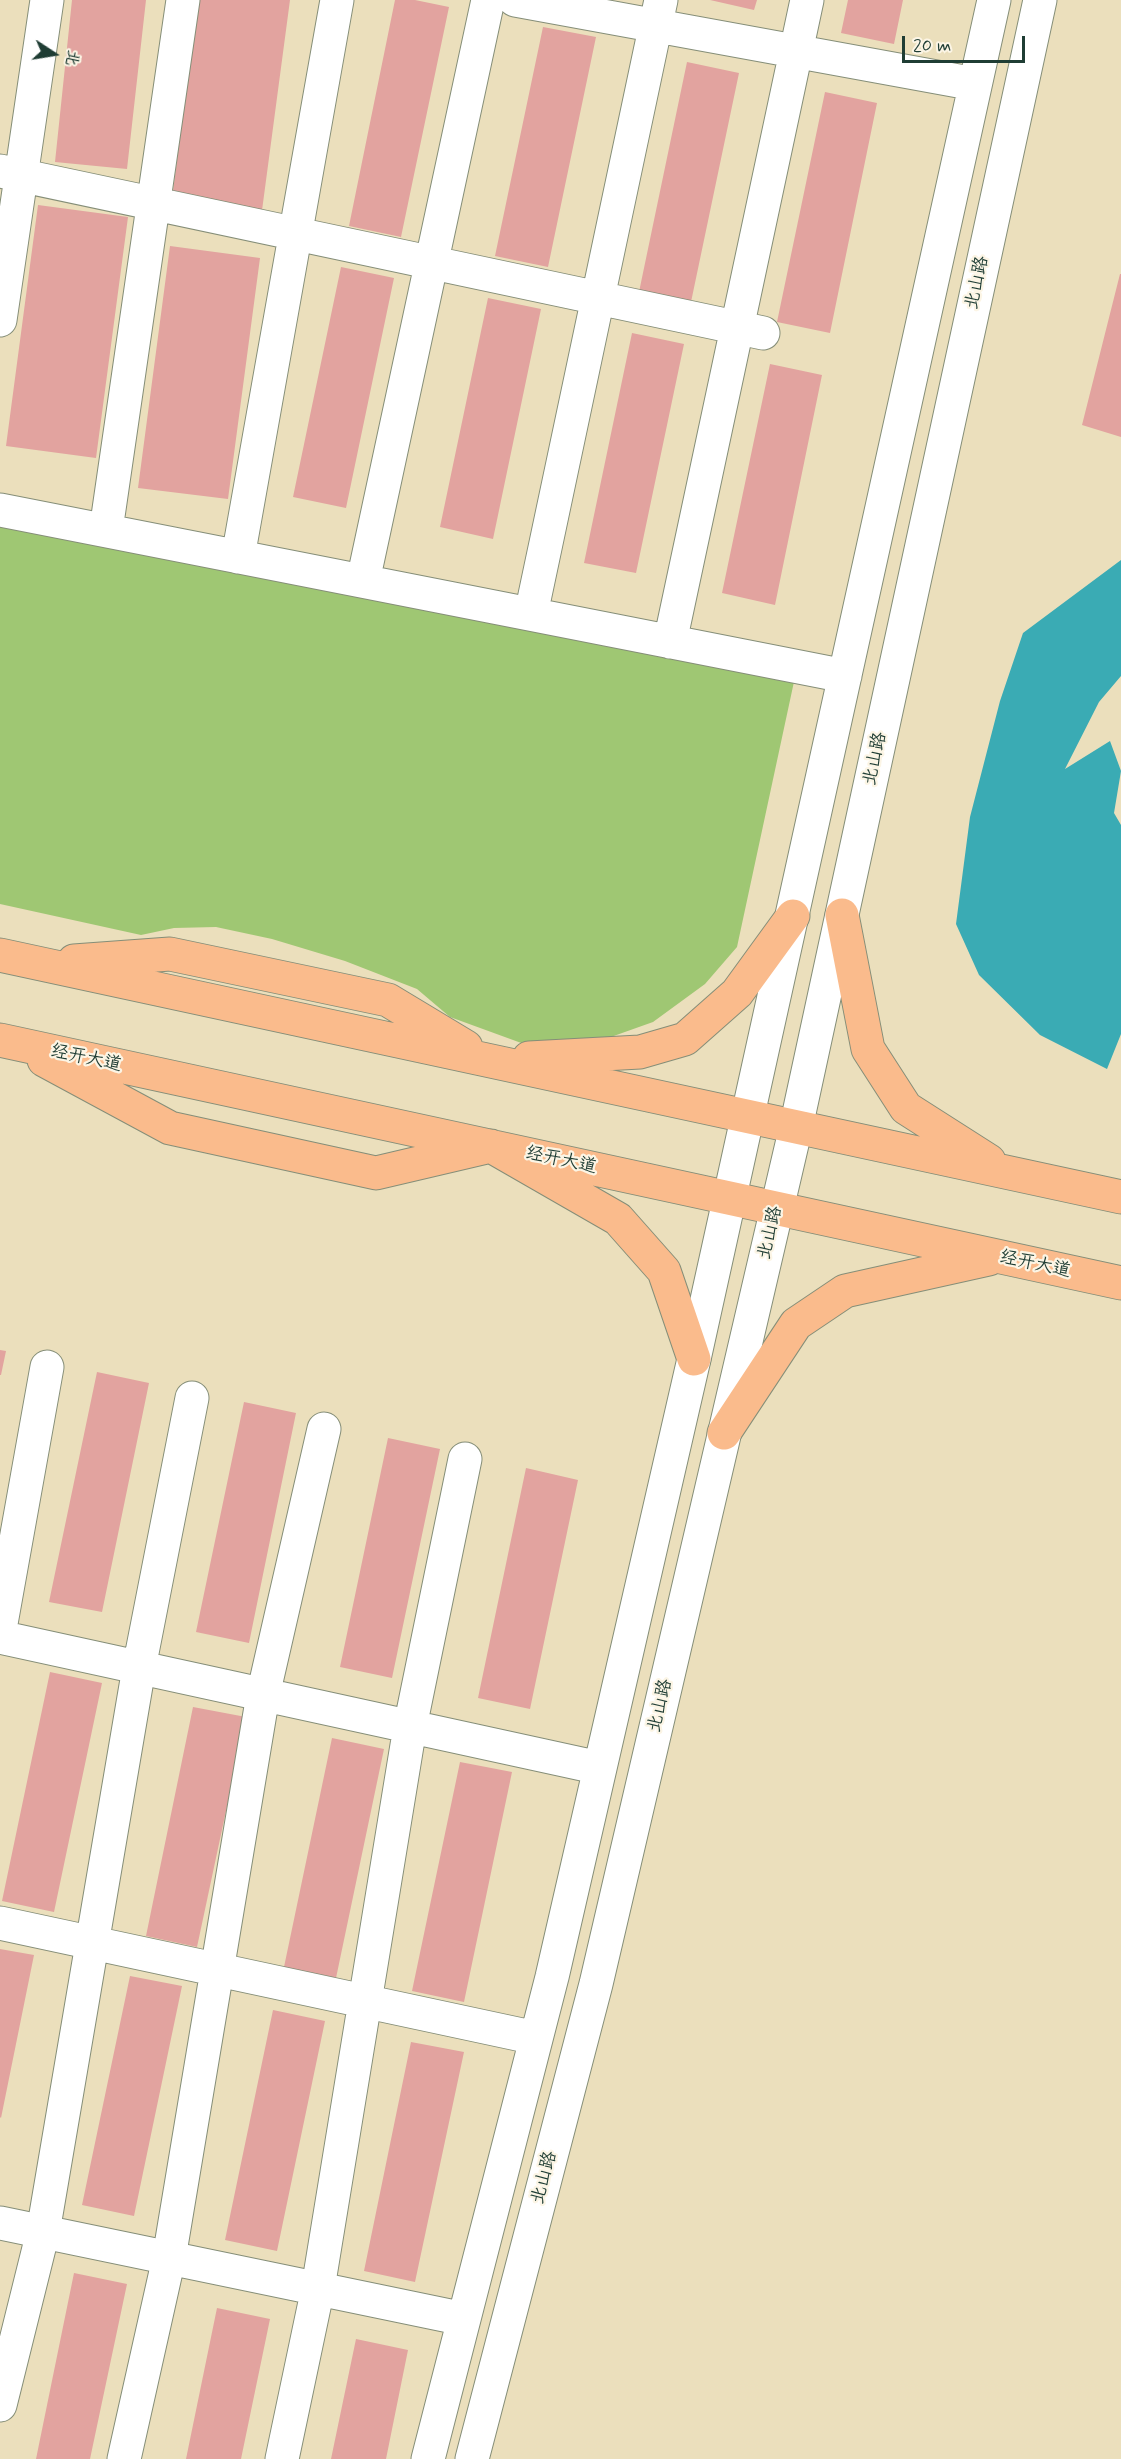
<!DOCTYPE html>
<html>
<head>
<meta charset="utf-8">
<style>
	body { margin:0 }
	#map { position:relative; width:1121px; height:2459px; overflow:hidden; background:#ebdfbc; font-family:Mynerve,"LXGW WenKai TC",sans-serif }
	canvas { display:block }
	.north { position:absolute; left:24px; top:24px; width:60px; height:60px; -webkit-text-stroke:4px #fcf5e5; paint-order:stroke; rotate:102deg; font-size:16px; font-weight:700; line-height:24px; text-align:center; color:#1f3d34 }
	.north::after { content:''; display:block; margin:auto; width:21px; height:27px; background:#1f3d34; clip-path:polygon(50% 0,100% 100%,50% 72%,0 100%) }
	.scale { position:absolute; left:902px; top:36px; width:123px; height:27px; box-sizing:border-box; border:3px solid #1f3d34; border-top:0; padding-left:8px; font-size:18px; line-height:21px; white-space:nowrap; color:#1f3d34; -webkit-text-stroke:4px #fcf5e5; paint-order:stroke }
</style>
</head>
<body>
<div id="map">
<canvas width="1121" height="2459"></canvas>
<div class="north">北</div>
<div class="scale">20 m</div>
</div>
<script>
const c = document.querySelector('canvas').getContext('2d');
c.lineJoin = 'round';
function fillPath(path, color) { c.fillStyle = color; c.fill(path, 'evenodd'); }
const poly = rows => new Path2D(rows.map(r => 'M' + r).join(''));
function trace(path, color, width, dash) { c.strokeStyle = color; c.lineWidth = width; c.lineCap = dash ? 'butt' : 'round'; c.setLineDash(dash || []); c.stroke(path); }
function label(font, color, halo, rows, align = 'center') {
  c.font = font + ' Mynerve,"LXGW WenKai TC",sans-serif'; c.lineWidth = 4.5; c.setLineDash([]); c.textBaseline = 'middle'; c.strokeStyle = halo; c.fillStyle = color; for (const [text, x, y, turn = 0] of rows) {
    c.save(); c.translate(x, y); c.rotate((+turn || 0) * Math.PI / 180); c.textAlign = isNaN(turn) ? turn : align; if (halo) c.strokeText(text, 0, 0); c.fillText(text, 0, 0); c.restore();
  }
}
const green = poly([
	[0,517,795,677,737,947,705,984,653,1022,594,1043,524,1044,450,1017,417,989,345,961,272,939,216,927,174,928,141,935,0,904]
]);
const water = poly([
	[1121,560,1121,676,1099,702,1065,769,1110,741,1121,771,1114,813,1121,825,1121,1034,1107,1069,1040,1035,979,975,956,924,970,817,1000,701,1023,633]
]);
const building = poly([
	[72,0,146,0,127,169,55,162],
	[198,0,290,0,261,218,171,206],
	[395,0,415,0,449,7,401,237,349,226],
	[710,0,757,0,754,10],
	[848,0,903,0,894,44,841,33],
	[543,27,596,37,548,267,495,256],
	[687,62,739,73,691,302,639,292],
	[825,92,877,103,830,333,777,322],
	[38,205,128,217,96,458,6,446],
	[170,246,260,258,228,499,138,488],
	[341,267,394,278,346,508,293,497],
	[1120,274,1121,274,1121,437,1082,425],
	[488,298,541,309,493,539,440,527],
	[632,333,684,344,636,573,584,563],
	[770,364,822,375,775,605,722,593],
	[0,1350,6,1351,1,1375,0,1375],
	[97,1372,149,1383,102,1612,49,1602],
	[244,1402,296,1413,249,1643,196,1632],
	[388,1438,440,1449,392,1678,340,1667],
	[526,1468,578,1480,530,1709,478,1698],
	[50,1672,102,1683,54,1912,2,1901],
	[193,1707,246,1717,197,1947,146,1936],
	[332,1738,384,1749,336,1978,284,1967],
	[460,1762,512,1772,464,2002,412,1991],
	[0,1949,34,1955,1,2118,0,2117],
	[130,1976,182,1986,134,2216,82,2205],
	[273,2010,325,2021,277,2251,225,2240],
	[411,2042,464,2052,415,2282,364,2271],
	[74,2273,127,2284,90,2459,36,2459],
	[217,2308,270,2319,241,2459,186,2459],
	[356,2339,408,2350,386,2459,331,2459]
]);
const minor = poly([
	[515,0,975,84],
	[0,171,763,333],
	[0,320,47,0],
	[0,510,845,676],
	[106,530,183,0],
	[238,557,337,0],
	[363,581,488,0],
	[531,614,661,0],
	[670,642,807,0],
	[0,1629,47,1367],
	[0,1637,600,1768],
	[0,1923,536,2038],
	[0,2223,464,2319],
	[0,2405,43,2232,139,1668,192,1398],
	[124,2459,169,2258,263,1695,324,1429],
	[282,2459,318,2288,410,1727,465,1459],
	[428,2459,552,1977,694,1359,994,0],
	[472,2459,596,1984,796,1127,1040,0]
]);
const major = poly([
	[842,915,868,1049,906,1108,989,1161],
	[0,955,1121,1197],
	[74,961,170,954,388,1000,466,1047],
	[0,1040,1121,1283],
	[529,1058,640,1052,685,1039,737,993,793,916],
	[44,1060,170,1128,376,1173,491,1146,618,1219,664,1271,694,1359],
	[724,1433,796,1324,845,1291,989,1259]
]);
const streetNames = [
	["北山路",978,283,-78],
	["北山路",876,759,-78],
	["经开大道",86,1059,12],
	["经开大道",561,1161,12],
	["北山路",771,1233,-77],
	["经开大道",1035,1265,12],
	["北山路",661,1706,-77],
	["北山路",545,2178,-75]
];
fillPath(green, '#9fc773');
fillPath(water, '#3aabb4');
fillPath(building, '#e2a39f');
trace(minor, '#858e78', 35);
trace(major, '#858e78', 35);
trace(minor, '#fff', 33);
trace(major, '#fabb8c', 33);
label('18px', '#1f3d34', '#fcf5e5', streetNames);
</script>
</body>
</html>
